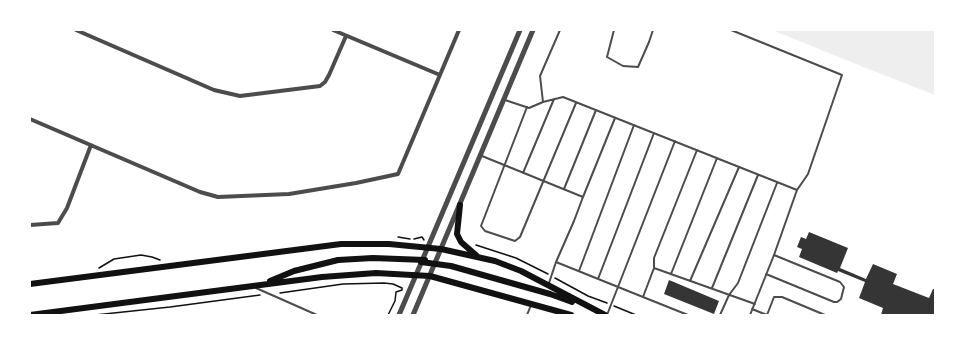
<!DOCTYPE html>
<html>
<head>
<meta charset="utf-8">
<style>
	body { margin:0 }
	#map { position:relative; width:965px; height:345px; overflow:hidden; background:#fff; font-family:Quicksand,sans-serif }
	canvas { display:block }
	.frame { position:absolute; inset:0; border:31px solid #fff; pointer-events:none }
</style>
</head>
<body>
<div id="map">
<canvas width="965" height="345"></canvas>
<div class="frame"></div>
</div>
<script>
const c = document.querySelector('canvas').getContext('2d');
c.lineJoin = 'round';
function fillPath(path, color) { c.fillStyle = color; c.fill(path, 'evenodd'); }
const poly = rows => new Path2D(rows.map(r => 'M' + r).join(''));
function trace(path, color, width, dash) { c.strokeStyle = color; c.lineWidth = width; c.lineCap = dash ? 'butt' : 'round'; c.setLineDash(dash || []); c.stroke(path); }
const green = poly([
	[772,30,935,30,935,95,856,64]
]);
const building = poly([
	[809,232,848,248,840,268,866,279,873,264,897,274,893,284,929,298,933,289,935,289,935,315,881,315,883,308,859,298,865,282,838,271,837,273,799,257,802,249,797,247,801,237,806,239],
	[669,280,719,301,714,314,664,294]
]);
const path = poly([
	[398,237,410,239],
	[414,239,422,237,424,240],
	[476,245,516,258,548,274],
	[99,268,114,259,141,255,152,257,160,260],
	[555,278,588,296,607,303],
	[280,293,343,284,384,283,393,284,402,288,402,290,396,292,395,301,388,315],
	[614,306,636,315],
	[95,315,170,307,260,295]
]);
const service = poly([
	[614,30,607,57,623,66,638,67,649,42,653,30],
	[731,30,842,75,808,174,797,190],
	[505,100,529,108,543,102,540,76,560,30],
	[543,102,563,97,797,190,774,255,750,315],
	[527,107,481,226,485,231,515,241,520,237,576,103],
	[482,156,583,197,574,221,556,262,549,283],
	[523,173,554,99],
	[564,189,596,110],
	[583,197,615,118],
	[556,262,643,297,654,268,755,304],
	[654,268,654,258,697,150],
	[579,271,634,125],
	[671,274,717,158],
	[766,274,834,302,837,302,841,299,844,287,840,282,774,255],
	[598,279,654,133],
	[690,281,739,167],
	[256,288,317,315],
	[712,288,758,175],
	[643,297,688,315],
	[752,309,767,315],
	[527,315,531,305],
	[607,315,675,141],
	[720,315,729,295,738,283,777,183],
	[767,315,774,297,782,297,825,315]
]);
const minor = poly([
	[76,30,214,90,240,96,320,86,325,82,329,75,346,36],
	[333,30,440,75],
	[30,119,200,192,218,197,289,194,356,183,398,174,459,30],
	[30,225,58,223,67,208,91,145]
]);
const tertiary = poly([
	[399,315,520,30],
	[413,315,533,30]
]);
const secondary = poly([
	[460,205,457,234,461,242,477,256],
	[421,262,451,266,550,294,572,302],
	[270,281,294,271,338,260,373,258,425,260],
	[30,284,341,244,389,244,441,249,495,261,521,271,605,315],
	[30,315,322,277,376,273,430,276,571,315]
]);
fillPath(green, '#eee');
fillPath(building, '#353535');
trace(path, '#111', 1.5);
trace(service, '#4c4c4c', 2);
trace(minor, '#4c4c4c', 4);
trace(tertiary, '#4c4c4c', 5);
trace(secondary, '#111', 6);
</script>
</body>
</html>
